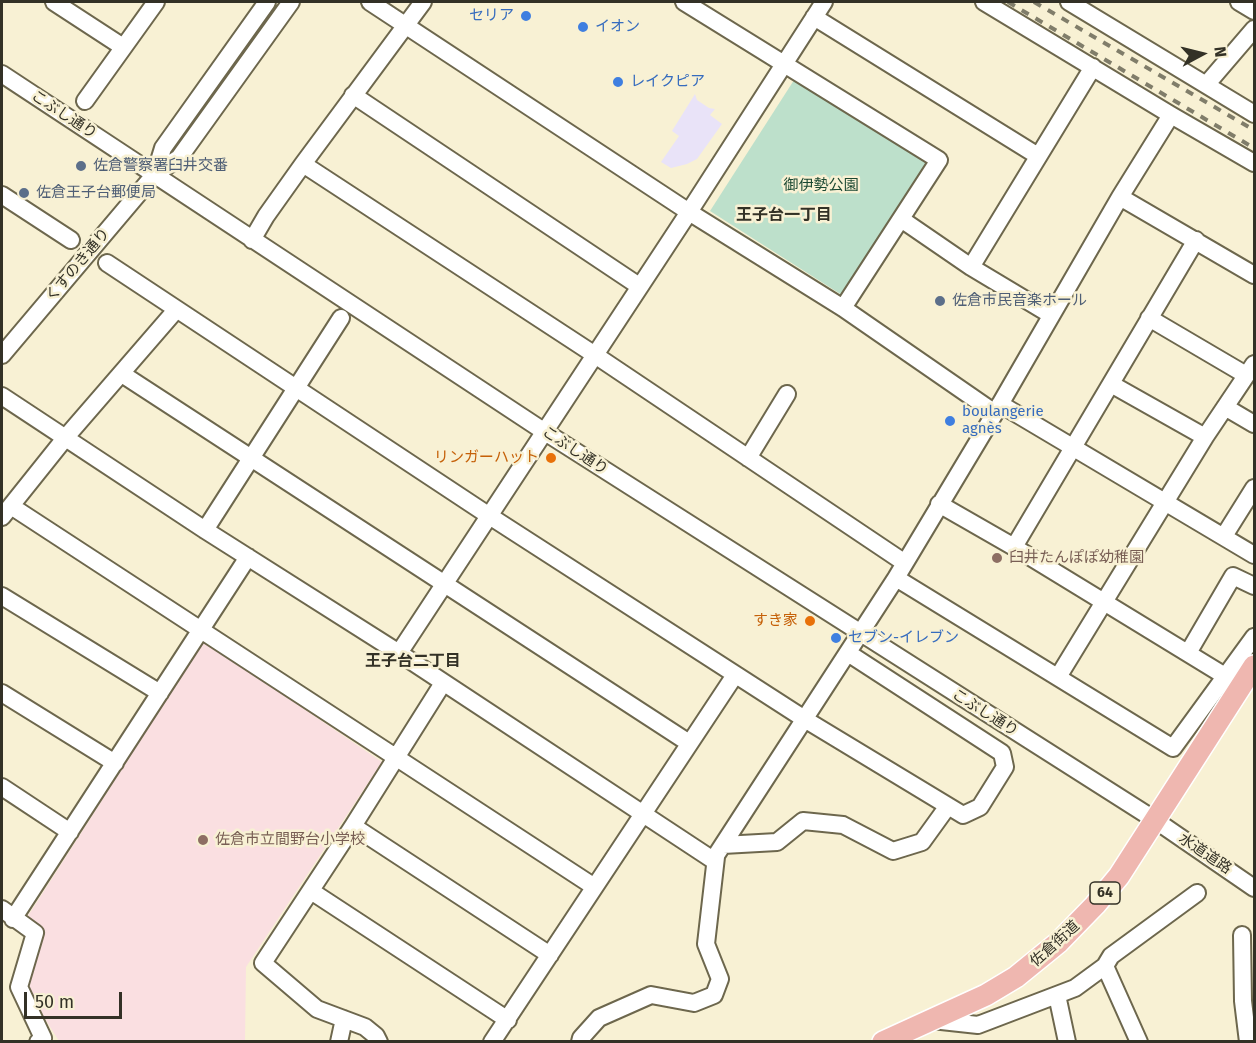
<!DOCTYPE html>
<html>
<head>
<meta charset="utf-8">
<style>
	body { margin:0 }
	#map { position:relative; width:1256px; height:1043px; overflow:hidden; background:#f8f1d4; font-family:"Fira Sans",sans-serif }
	canvas { display:block }
	.frame { position:absolute; inset:0; border:3px solid #333126; pointer-events:none }
	.north { position:absolute; left:1172px; top:24px; width:60px; height:60px; -webkit-text-stroke:4px #f8f1d4; paint-order:stroke; rotate:83deg; font-size:16px; font-weight:700; line-height:24px; text-align:center; color:#333126 }
	.north::after { content:''; display:block; margin:auto; width:21px; height:27px; background:#333126; clip-path:polygon(50% 0,100% 100%,50% 72%,0 100%) }
	.scale { position:absolute; left:24px; top:992px; width:98px; height:27px; box-sizing:border-box; border:3px solid #333126; border-top:0; padding-left:8px; font-size:18px; line-height:21px; white-space:nowrap; color:#333126; -webkit-text-stroke:4px #f8f1d4; paint-order:stroke }
</style>
</head>
<body>
<div id="map">
<canvas width="1256" height="1043"></canvas>
<div class="frame"></div>
<div class="north">N</div>
<div class="scale">50 m</div>
</div>
<script>
const c = document.querySelector('canvas').getContext('2d');
c.lineJoin = 'round';
function fillPath(path, color) { c.fillStyle = color; c.fill(path, 'evenodd'); }
const poly = rows => new Path2D(rows.map(r => 'M' + r).join(''));
function trace(path, color, width, dash) { c.strokeStyle = color; c.lineWidth = width; c.lineCap = dash ? 'butt' : 'round'; c.setLineDash(dash || []); c.stroke(path); }
function label(font, color, halo, rows, align = 'center') {
  c.font = font + ' "Fira Sans","Noto Sans JP",sans-serif'; c.lineWidth = 5; c.setLineDash([]); c.textBaseline = 'middle'; c.strokeStyle = halo; c.fillStyle = color; for (const [text, x, y, turn = 0] of rows) {
    c.save(); c.translate(x, y); c.rotate((+turn || 0) * Math.PI / 180); c.textAlign = isNaN(turn) ? turn : align; if (halo) c.strokeText(text, 0, 0); c.fillText(text, 0, 0); c.restore();
  }
}
const industrial = poly([
	[695,94,697,100,709,108,715,109,710,115,722,124,697,159,687,164,671,168,661,162,679,136,672,131]
]);
const education = poly([
	[204,641,382,762,246,967,245,1041,59,1041,26,989,43,930,26,919]
]);
const green = poly([
	[796,77,924,158,927,168,845,297,710,211]
]);
const minor = poly([
	[54,2,123,47],
	[370,2,689,212,843,308,995,413],
	[684,2,939,160,843,308],
	[984,2,1171,115,1254,163],
	[1069,2,1254,114],
	[1239,2,1254,11],
	[814,17,1038,156],
	[2,74,545,432,1155,820,1254,888],
	[1206,85,1254,29],
	[353,95,639,286],
	[85,101,156,2],
	[303,164,595,355,905,563],
	[155,174,163,148,267,2],
	[2,195,71,240],
	[1120,197,1254,275],
	[901,219,971,267,1051,315],
	[252,240,266,216,303,164,423,2],
	[107,263,488,515,806,720,963,815,980,807,1005,767,1002,753,848,653],
	[971,267,1093,67],
	[1149,318,1246,375],
	[2,355,155,174,179,158,291,2],
	[122,374,689,743],
	[1111,384,1205,437],
	[2,396,205,530,399,653,713,860,896,578,995,413,1120,197,1171,115],
	[1000,404,1254,555],
	[1225,407,1254,424],
	[748,458,787,394],
	[939,504,1014,547,1225,676],
	[11,506,593,886],
	[2,517,66,437,176,310],
	[205,530,341,318],
	[1224,536,1254,488],
	[1014,547,1196,240],
	[896,578,1173,748,1254,637],
	[2,596,160,693],
	[399,653,689,212,824,2],
	[1188,653,1233,576,1254,586],
	[1058,677,1205,437,1254,364],
	[2,693,115,763],
	[2,787,70,832],
	[353,826,550,955],
	[723,845,777,842,803,821,843,825,893,851,922,842,948,806],
	[311,891,508,1020],
	[2,909,35,933,19,987,43,1038,38,1042],
	[13,919,248,557],
	[1242,935,1243,1001,1248,1042],
	[1105,966,1139,1042],
	[1057,995,1067,1042],
	[932,1020,978,1025,1075,988,1105,966,1111,956,1197,893],
	[339,1042,344,1019],
	[379,1042,376,1036,365,1027,317,1009,263,963,353,826,443,683],
	[492,1042,735,675],
	[580,1042,581,1038,599,1018,651,995,694,1003,714,995,720,979,706,944,716,857]
]);
const major = poly([
	[883,1042,986,995,1016,977,1059,942,1095,905,1119,876,1254,666]
]);
const rail = poly([
	[1008,2,1254,148],
	[1034,2,1254,130]
]);
const markers = [
	[526,16,6,"#3f7fe0"],
	[583,27,6,"#3f7fe0"],
	[618,82,6,"#3f7fe0"],
	[81,166,6,"#5c6f8a"],
	[24,193,6,"#5c6f8a"],
	[940,301,6,"#5c6f8a"],
	[950,421,6,"#3f7fe0"],
	[551,458,6,"#e8710a"],
	[997,558,6,"#8d6e63"],
	[810,621,6,"#e8710a"],
	[836,638,6,"#3f7fe0"],
	[203,840,6,"#8d6e63"]
];
const shields = [
	[1105,893,30]
];
const shieldNames = [
	["64",1105,893]
];
const shopNames = [
	["セリア",514,16,"right"],
	["イオン",595,27],
	["レイクピア",630,82],
	["boulangerie",962,412],
	["agnès",962,429],
	["セブン-イレブン",848,638]
];
const streetNames = [
	["こぶし通り",64,115,33],
	["くすのき通り",78,265,-50],
	["こぶし通り",575,451,33],
	["こぶし通り",985,713,32],
	["水道道路",1205,854,34],
	["佐倉街道",1055,944,-42]
];
const serviceNames = [
	["佐倉警察署臼井交番",93,166],
	["佐倉王子台郵便局",36,193],
	["佐倉市民音楽ホール",952,301]
];
const parkNames = [
	["御伊勢公園",821,186]
];
const foodNames = [
	["リンガーハット",539,458],
	["すき家",798,621]
];
const educationNames = [
	["臼井たんぽぽ幼稚園",1009,558],
	["佐倉市立間野台小学校",215,840]
];
const neighbourhoodNames = [
	["王子台一丁目",784,216],
	["王子台二丁目",413,662]
];
fillPath(industrial, '#e9e3f8');
fillPath(education, '#fadfe1');
fillPath(green, '#bde0cb');
trace(minor, '#6d674d', 20);
trace(major, '#fff', 24);
trace(minor, '#fff', 16);
trace(major, '#efb7b0', 21);
trace(rail, '#807d6a', 4, [8, 8]);
for (const [x, y, r, color] of markers) { const dot = new Path2D(); dot.arc(x, y, r, 0, 2 * Math.PI); c.fillStyle = color; c.fill(dot); trace(dot, '#f8f1d4', 2); }
for (const [x, y, w] of shields) { const box = new Path2D(); box.roundRect(x - w / 2, y - 11, w, 22, 4.5); c.fillStyle = '#f8f1d4'; c.fill(box); trace(box, '#333126', 1.5); }
label('bold 14px', '#333126', null, shieldNames);
label('15px', '#366cbe', '#f8f1d4', shopNames, 'left');
label('15px', '#333126', '#f8f1d4', streetNames);
label('15px', '#4e5e75', '#f8f1d4', serviceNames, 'left');
label('15px', '#1a4832', '#f8f1d4', parkNames);
label('15px', '#c56008', '#f8f1d4', foodNames, 'right');
label('15px', '#785e54', '#f8f1d4', educationNames, 'left');
label('bold 16px', '#333126', '#f8f1d4', neighbourhoodNames);
</script>
</body>
</html>
